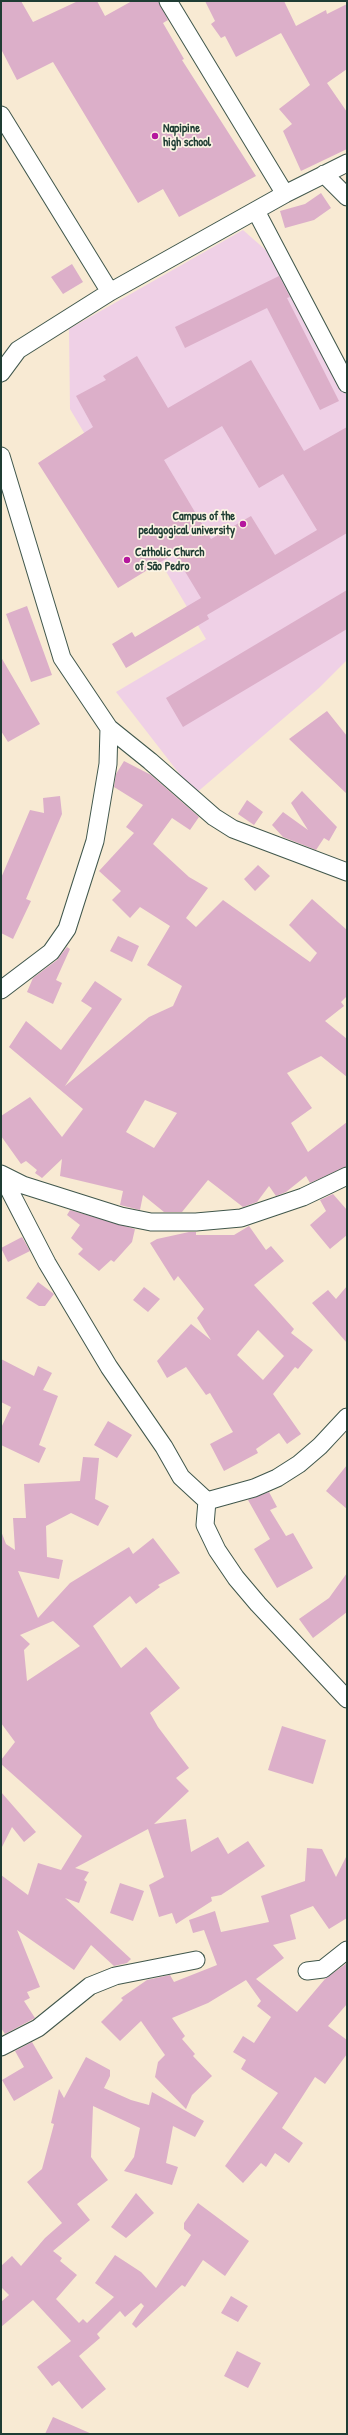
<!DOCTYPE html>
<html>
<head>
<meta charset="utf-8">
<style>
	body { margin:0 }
	#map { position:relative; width:348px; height:2435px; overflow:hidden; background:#f8ead3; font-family:"Patrick Hand",sans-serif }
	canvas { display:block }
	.frame { position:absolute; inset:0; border:2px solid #1f3d34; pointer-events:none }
</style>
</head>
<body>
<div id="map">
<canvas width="348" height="2435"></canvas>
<div class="frame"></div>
</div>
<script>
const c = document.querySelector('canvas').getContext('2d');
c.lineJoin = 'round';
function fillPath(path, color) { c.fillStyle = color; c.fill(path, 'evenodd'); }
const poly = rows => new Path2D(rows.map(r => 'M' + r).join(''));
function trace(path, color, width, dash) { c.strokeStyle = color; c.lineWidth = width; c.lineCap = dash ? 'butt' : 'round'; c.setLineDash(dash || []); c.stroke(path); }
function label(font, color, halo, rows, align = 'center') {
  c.font = font + ' "Patrick Hand",sans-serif'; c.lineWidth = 3.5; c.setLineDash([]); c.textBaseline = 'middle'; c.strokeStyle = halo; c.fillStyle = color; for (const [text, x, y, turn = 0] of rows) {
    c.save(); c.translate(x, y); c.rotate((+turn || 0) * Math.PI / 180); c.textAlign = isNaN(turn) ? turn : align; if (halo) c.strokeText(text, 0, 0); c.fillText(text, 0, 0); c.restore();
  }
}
const built = poly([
	[243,230,268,252,287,281,347,393,347,660,319,688,195,794,116,692,206,639,70,409,69,329]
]);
const building = poly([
	[1,1,21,1,33,22,78,1,97,1,105,16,132,1,158,1,168,20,163,23,184,59,182,60,256,176,179,217,163,189,138,203,53,62,17,80,1,49],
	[205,1,284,1,296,26,326,10,327,14,347,4,347,69,327,83,347,112,347,149,301,171,283,131,292,124,279,109,310,85,281,33,236,57,225,36,221,38,211,24,215,21],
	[321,193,331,208,314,220,285,228,280,211,305,204],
	[72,264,83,282,63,294,51,277],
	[279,276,290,297,287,298,339,401,320,410,267,308,185,348,175,327],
	[137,356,168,408,251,360,304,451,347,427,347,533,207,615,209,619,126,668,112,644,132,632,135,637,201,598,175,555,172,555,118,588,38,463,93,427,76,396,106,380,103,376],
	[222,426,259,488,283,474,317,530,275,555,251,516,211,539,164,460],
	[347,590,347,629,183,727,166,698],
	[27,606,52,675,31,682,6,614],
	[1,657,40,724,8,742,1,731],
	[327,711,347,736,347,794,289,739],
	[124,761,151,775,199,817,190,830,172,818,153,844,189,877,208,888,186,918,196,927,223,900,310,962,317,953,289,925,312,899,347,930,347,996,341,1002,344,1006,325,1021,347,1039,347,1077,321,1056,287,1073,312,1108,291,1123,308,1152,347,1122,347,1166,310,1183,306,1176,286,1192,276,1196,269,1186,257,1202,243,1207,208,1180,182,1212,164,1212,143,1195,140,1210,120,1205,123,1191,60,1176,62,1159,42,1178,35,1173,37,1170,26,1161,21,1164,1,1136,1,1116,30,1097,62,1137,83,1109,9,1047,26,1021,61,1050,92,1008,81,1001,95,981,122,999,65,1086,149,1017,173,1006,182,986,147,965,170,926,140,907,130,918,112,900,121,891,99,871,134,833,126,827,143,805,114,787,116,774],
	[145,1100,177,1113,154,1148,126,1132],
	[302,791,337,827,329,841,324,838,316,850,283,837,272,825,283,812,308,830,291,803],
	[60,796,62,814,26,899,31,901,13,939,1,933,1,878,30,810,44,813,43,798],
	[247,800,263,812,254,825,238,814],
	[258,865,270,876,255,891,244,879],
	[118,936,139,946,132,962,110,951],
	[67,947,70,949,56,980,62,983,53,1004,27,992,33,978,57,960],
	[333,1194,347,1210,347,1235,330,1249,310,1225,326,1211,320,1200],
	[70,1210,135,1229,132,1242,114,1262,111,1260,99,1271,78,1254,83,1249,71,1238,80,1225,67,1215],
	[249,1226,266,1250,271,1246,284,1261,254,1285,294,1329,291,1333,313,1350,298,1369,295,1367,273,1394,301,1434,287,1444,279,1433,256,1449,258,1453,224,1471,210,1444,233,1432,210,1393,206,1395,186,1367,167,1378,157,1361,191,1324,211,1340,197,1318,204,1309,178,1276,174,1281,150,1243,157,1239,189,1232,196,1232,196,1235,234,1235],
	[258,1330,284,1356,263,1380,237,1355],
	[22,1237,30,1251,8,1262,1,1248],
	[38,1282,54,1294,45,1306,39,1306,26,1298],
	[347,1286,347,1343,312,1303,328,1290,336,1299],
	[144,1287,160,1299,148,1312,133,1300],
	[1,1359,34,1376,38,1366,52,1373,43,1390,58,1396,39,1445,46,1448,39,1463,1,1445,1,1428,11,1407,1,1402],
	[108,1421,132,1435,117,1458,94,1445],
	[83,1457,99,1458,95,1499,109,1506,98,1526,71,1513,46,1526,47,1557,63,1560,59,1579,18,1571,38,1618,70,1583,129,1547,133,1554,153,1538,180,1573,158,1585,160,1587,136,1604,130,1596,93,1626,121,1668,146,1647,180,1688,150,1713,158,1727,189,1768,176,1778,189,1791,154,1824,186,1819,191,1852,218,1837,228,1854,248,1841,265,1866,221,1895,211,1897,212,1901,176,1924,172,1913,159,1917,149,1885,164,1877,148,1829,75,1868,89,1872,84,1880,87,1882,79,1903,65,1898,131,1959,127,1963,114,1966,91,1945,74,1970,17,1930,40,1987,27,1992,30,1998,24,2001,35,2018,5,2034,1,2028,1,1875,28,1895,38,1863,61,1870,82,1836,1,1764,1,1760,15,1742,1,1723,1,1531,6,1544,15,1550,13,1518,26,1518,24,1484,80,1481],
	[53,1621,80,1646,27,1681,24,1650,30,1644,20,1635],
	[347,1465,347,1509,326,1491],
	[269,1492,277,1507,270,1510,286,1536,293,1533,313,1568,277,1588,254,1549,270,1539,248,1500],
	[347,1573,347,1612,313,1638,299,1619,329,1598],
	[282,1726,326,1740,313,1784,268,1770],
	[1,1792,36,1832,24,1842,12,1827,1,1849],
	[307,1848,322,1849,336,1877,347,1855,347,1918,329,1929,313,1906,290,1915,296,1939,273,1945,284,1958,256,1979,297,2012,325,1979,347,1963,347,2004,328,2026,347,2040,347,2054,325,2084,315,2077,282,2128,303,2143,289,2163,275,2153,266,2167,261,2163,243,2183,225,2166,278,2093,241,2069,246,2060,233,2052,243,2036,254,2043,271,2017,257,2006,261,2001,246,1980,208,2003,172,2018,185,2036,182,2039,195,2054,193,2056,212,2076,192,2095,186,2109,155,2077,158,2062,165,2055,141,2021,120,2041,101,2022,123,2000,121,1998,147,1980,170,1975,174,1982,217,1965,204,1930,193,1933,189,1920,215,1911,221,1932,269,1922,261,1896,305,1881],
	[120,1883,144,1891,133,1921,110,1913],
	[32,2042,53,2078,14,2101,2,2080,24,2067,15,2051],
	[86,2057,110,2070,110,2076,104,2088,131,2100,149,2105,152,2092,204,2121,195,2137,173,2126,166,2163,178,2167,172,2185,124,2171,134,2157,140,2128,93,2106,91,2157,108,2180,77,2204,90,2220,53,2251,62,2258,60,2261,77,2275,56,2299,79,2323,83,2319,87,2323,114,2297,95,2283,115,2255,141,2272,156,2288,191,2235,184,2229,184,2223,198,2203,249,2241,225,2276,203,2260,185,2287,182,2285,136,2328,132,2324,144,2306,141,2303,125,2317,120,2311,97,2334,100,2338,79,2356,106,2389,82,2409,59,2381,52,2386,37,2367,71,2341,33,2300,1,2327,1,2302,9,2295,1,2287,1,2266,12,2256,21,2266,45,2238,62,2223,27,2182,42,2169,54,2124,51,2123,59,2089,64,2098],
	[136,2193,154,2213,126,2238,111,2227],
	[231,2296,248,2306,238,2322,221,2313],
	[237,2351,261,2363,248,2388,224,2376],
	[53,2417,92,2434,45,2434]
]);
const minor = poly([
	[168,1,285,194],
	[1,115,110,292],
	[324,174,347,197],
	[256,211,347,384],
	[1,373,18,350,110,292,285,194,347,163],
	[1,456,62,658,109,728,108,764,95,841,67,929,51,952,1,990],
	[109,728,150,761,214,817,233,829,347,872],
	[1,1174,47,1263,109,1367,164,1447,181,1477,207,1501,205,1525,217,1550,236,1578,258,1604,347,1699],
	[1,1174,23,1185,121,1216,151,1222,196,1222,241,1218,303,1197,347,1176],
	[207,1501,254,1488,277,1478,299,1464,320,1446,347,1417],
	[307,1971,323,1969,347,1950],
	[1,2047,38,2028,90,1986,115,1976,196,1960]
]);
const markers = [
	[155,136,4,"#b5179e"],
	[243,524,4,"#b5179e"],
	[127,560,4,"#b5179e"]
];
const poiNames = [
	["Napipine",163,129],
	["high school",163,143],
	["Campus of the",235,517,"right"],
	["pedagogical university",235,531,"right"],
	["Catholic Church",135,553],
	["of São Pedro",135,567]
];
fillPath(built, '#efd0e6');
fillPath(building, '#dcafc9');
trace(minor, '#40574c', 19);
trace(minor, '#fff', 17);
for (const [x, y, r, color] of markers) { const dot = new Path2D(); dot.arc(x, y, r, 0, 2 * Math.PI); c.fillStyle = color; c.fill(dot); trace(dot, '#fcf5e5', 1.5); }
label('bold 12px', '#1f3d34', '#fcf5e5', poiNames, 'left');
</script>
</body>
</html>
